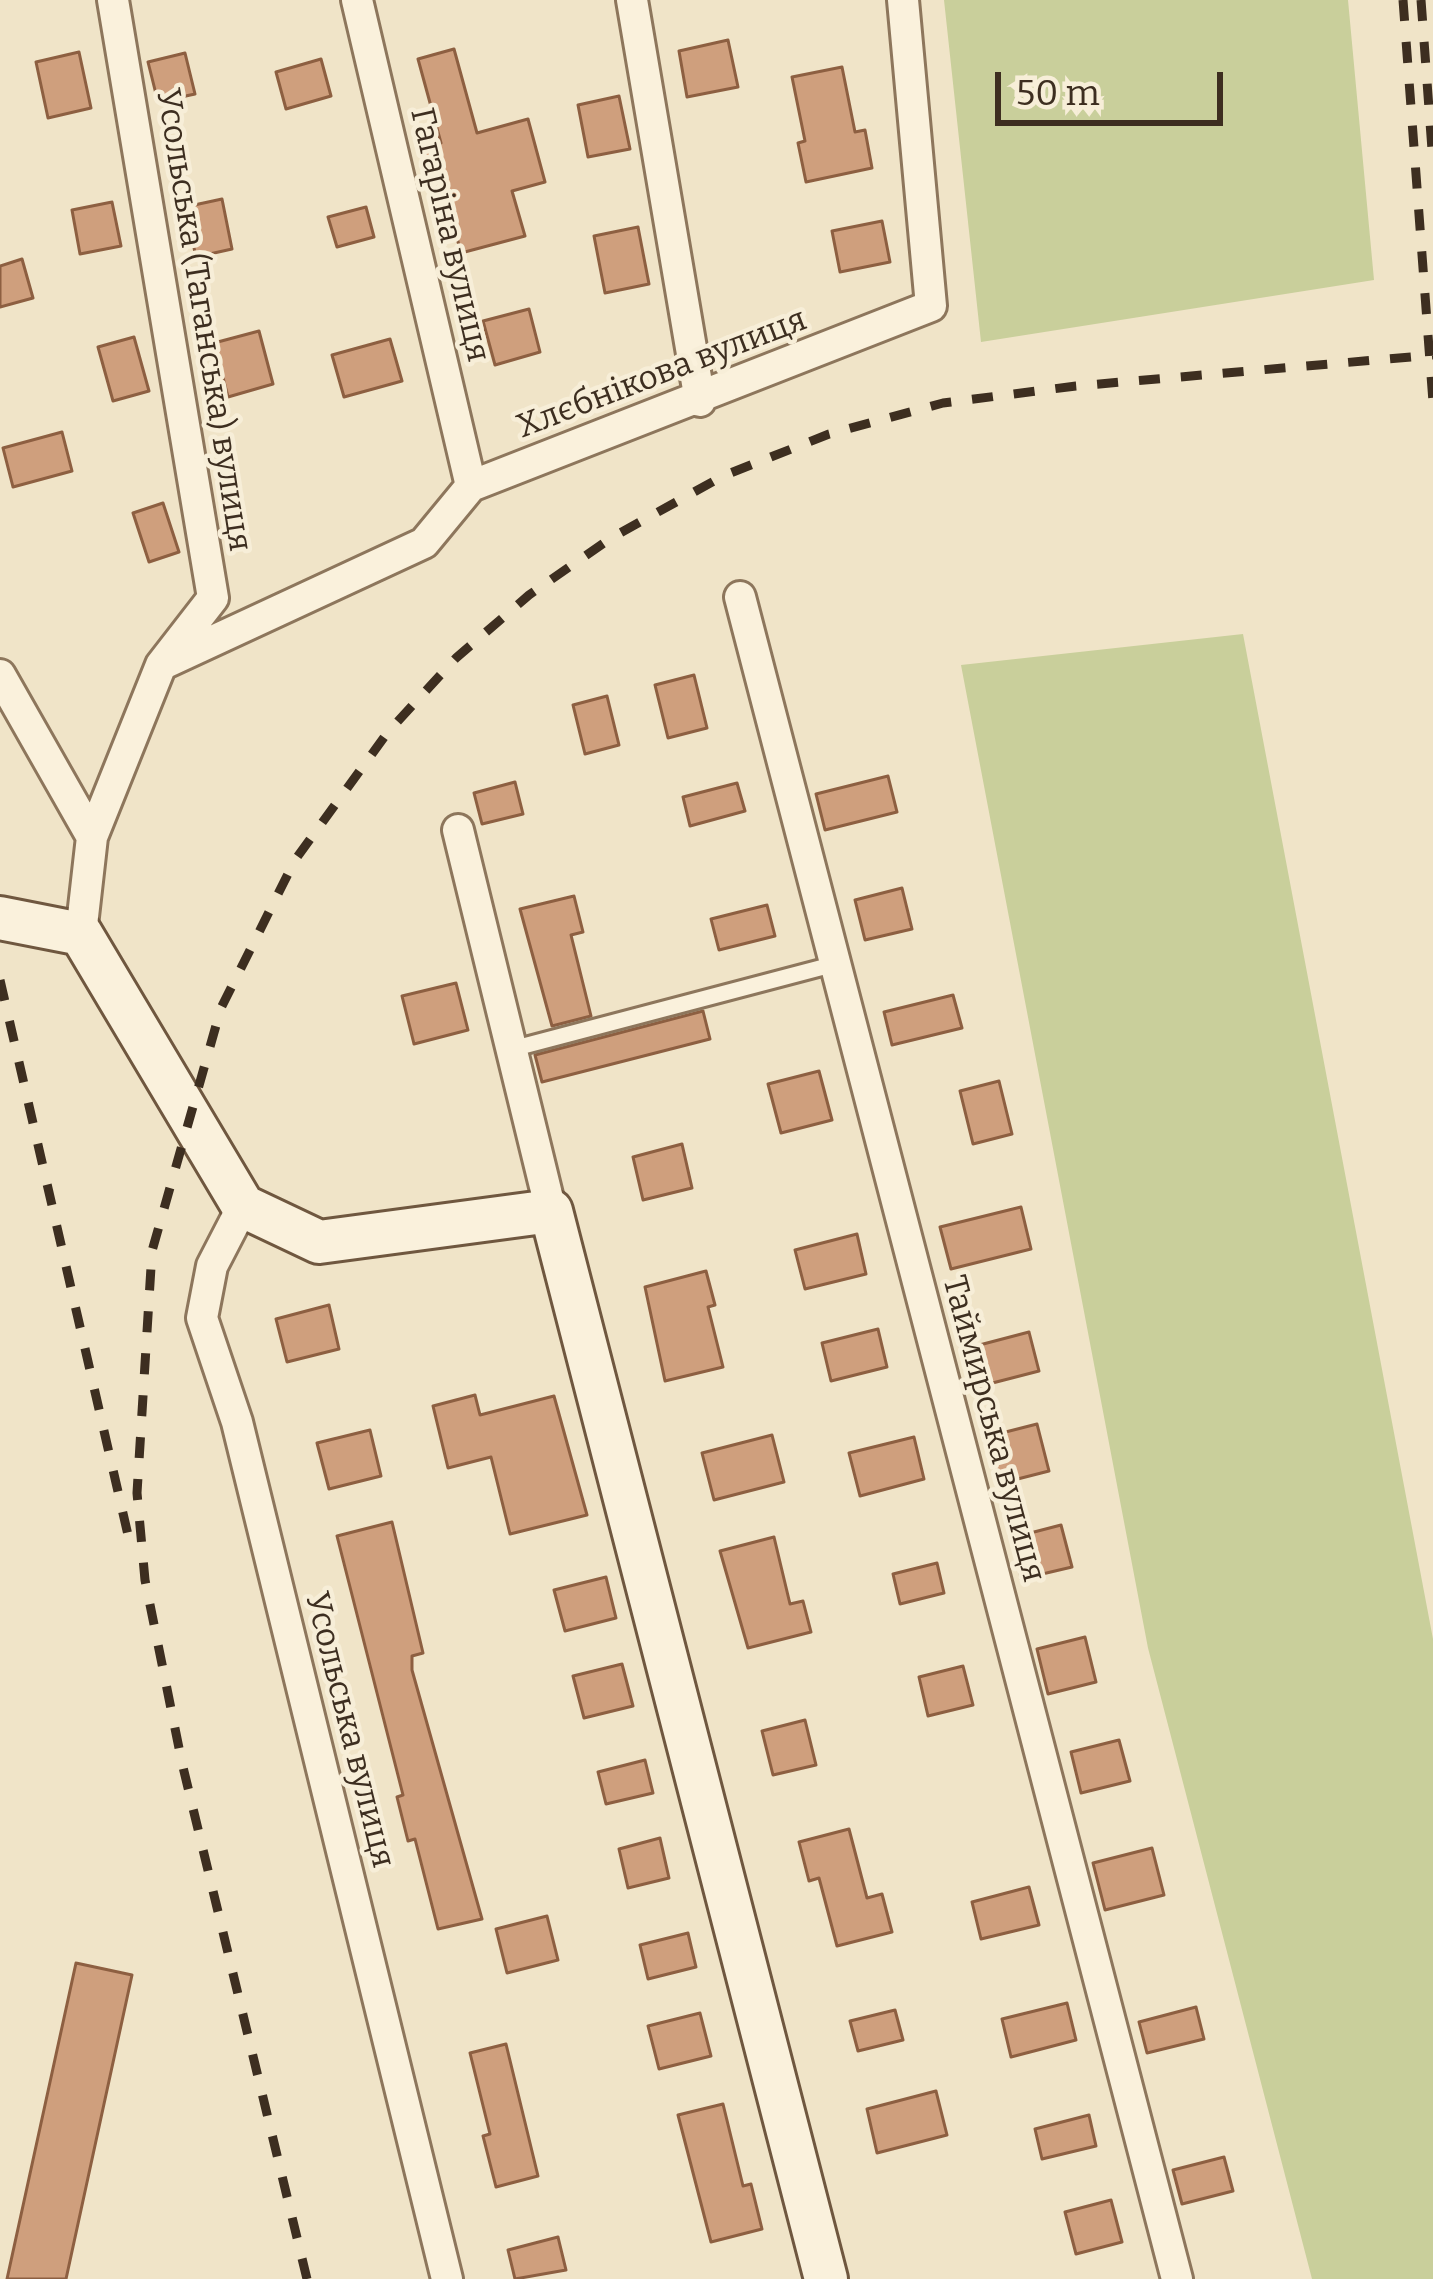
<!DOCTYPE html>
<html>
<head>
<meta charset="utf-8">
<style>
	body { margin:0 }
	#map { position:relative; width:1433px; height:2279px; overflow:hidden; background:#f0e4c8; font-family:Bitter,serif }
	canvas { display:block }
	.scale { position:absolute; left:995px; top:72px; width:228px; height:54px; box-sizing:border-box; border:6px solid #3d2e20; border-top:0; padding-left:15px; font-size:36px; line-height:42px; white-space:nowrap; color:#3d2e20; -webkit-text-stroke:9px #f7eed8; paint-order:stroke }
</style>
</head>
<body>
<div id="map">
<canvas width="1433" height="2279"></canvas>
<div class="scale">50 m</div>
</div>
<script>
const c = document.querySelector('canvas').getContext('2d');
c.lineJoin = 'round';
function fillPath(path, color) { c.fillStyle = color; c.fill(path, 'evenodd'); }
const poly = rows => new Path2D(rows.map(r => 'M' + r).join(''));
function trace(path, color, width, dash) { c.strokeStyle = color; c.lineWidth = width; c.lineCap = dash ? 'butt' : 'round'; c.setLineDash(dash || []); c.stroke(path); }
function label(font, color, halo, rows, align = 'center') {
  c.font = font + ' Bitter,serif'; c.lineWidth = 9; c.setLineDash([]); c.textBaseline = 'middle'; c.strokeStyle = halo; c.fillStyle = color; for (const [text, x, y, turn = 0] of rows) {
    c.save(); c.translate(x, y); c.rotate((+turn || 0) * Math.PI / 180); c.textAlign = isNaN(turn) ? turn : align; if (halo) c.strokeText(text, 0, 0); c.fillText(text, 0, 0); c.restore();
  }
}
const green = poly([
	[944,0,1348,0,1374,280,981,342],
	[1243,634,1433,1639,1433,2279,1312,2279,1148,1648,961,665]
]);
const building = poly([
	[728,40,738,87,687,97,679,51,728,40],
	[454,49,477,133,528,119,545,182,512,191,525,236,461,253,449,208,440,210,423,148,441,143,418,59,454,49],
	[79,52,91,108,48,118,36,62,79,52],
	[185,53,195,94,158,102,148,62,185,53],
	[321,59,331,96,286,109,276,72,321,59],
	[842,67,855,132,865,130,872,168,806,182,798,143,805,141,792,77,842,67],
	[619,96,630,149,588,157,578,105,619,96],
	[222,199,232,249,196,257,185,207,222,199],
	[112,202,121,246,80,254,72,210,112,202],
	[366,207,374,237,337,247,328,217,366,207],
	[882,221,890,262,840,272,832,231,882,221],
	[638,227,649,284,605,293,594,236,638,227],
	[22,259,33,298,0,307,0,266,22,259],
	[529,309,540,352,495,365,483,321,529,309],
	[259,331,273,384,228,397,214,343,259,331],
	[134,337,149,391,113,401,98,347,134,337],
	[390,339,402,381,344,397,332,355,390,339],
	[62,432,72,471,13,487,3,448,62,432],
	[163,503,179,552,149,562,133,513,163,503],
	[694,675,707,728,668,738,655,685,694,675],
	[607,696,619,745,585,754,573,705,607,696],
	[888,776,897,812,825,830,816,794,888,776],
	[515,782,523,814,482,824,474,793,515,782],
	[737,783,745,811,690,826,683,797,737,783],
	[902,888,912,929,865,940,855,900,902,888],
	[574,896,583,932,571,935,591,1016,552,1026,520,909,574,896],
	[767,905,775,936,719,950,711,919,767,905],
	[456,983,468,1030,414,1044,402,996,456,983],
	[953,995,962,1028,892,1045,884,1012,953,995],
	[703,1011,710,1039,542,1082,535,1055,703,1011],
	[819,1071,832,1120,781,1133,768,1084,819,1071],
	[999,1081,1012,1134,973,1144,960,1091,999,1081],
	[682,1144,692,1188,643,1200,633,1157,682,1144],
	[1021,1207,1031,1249,951,1269,940,1227,1021,1207],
	[857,1234,866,1274,805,1289,795,1250,857,1234],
	[706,1271,715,1305,708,1307,723,1367,665,1381,645,1287,706,1271],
	[329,1305,339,1349,287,1362,276,1319,329,1305],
	[878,1329,887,1367,831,1381,822,1343,878,1329],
	[1029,1332,1039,1371,977,1387,968,1348,1029,1332],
	[475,1395,480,1415,554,1396,587,1515,510,1534,491,1457,448,1468,433,1406,475,1395],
	[1037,1424,1049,1471,998,1484,986,1437,1037,1424],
	[370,1430,381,1476,329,1489,317,1443,370,1430],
	[772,1435,784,1482,714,1500,702,1453,772,1435],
	[914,1437,924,1479,860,1496,849,1453,914,1437],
	[392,1522,423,1653,412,1656,412,1670,482,1919,438,1929,415,1839,408,1841,397,1797,403,1795,337,1536,392,1522],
	[1061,1525,1072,1567,1021,1579,1011,1538,1061,1525],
	[774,1537,790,1604,803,1601,811,1632,748,1648,720,1551,774,1537],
	[937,1563,944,1593,900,1604,893,1574,937,1563],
	[606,1577,616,1618,565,1631,554,1590,606,1577],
	[1085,1637,1096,1682,1048,1694,1037,1649,1085,1637],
	[622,1664,633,1706,584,1718,573,1676,622,1664],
	[963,1666,973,1705,928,1716,919,1677,963,1666],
	[805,1720,816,1765,773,1775,762,1731,805,1720],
	[1119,1740,1130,1781,1081,1793,1071,1752,1119,1740],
	[645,1760,653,1793,606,1804,598,1772,645,1760],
	[849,1829,867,1898,882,1894,892,1932,837,1946,819,1878,809,1881,799,1842,849,1829],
	[660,1838,669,1878,628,1888,619,1849,660,1838],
	[1152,1848,1164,1895,1105,1910,1093,1863,1152,1848],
	[1029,1887,1039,1925,981,1939,972,1902,1029,1887],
	[547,1916,558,1960,507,1973,496,1929,547,1916],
	[688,1933,696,1967,648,1979,640,1945,688,1933],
	[76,1963,132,1975,66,2279,7,2279,76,1963],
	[1067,2003,1076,2040,1011,2057,1002,2019,1067,2003],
	[1196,2007,1204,2039,1147,2053,1139,2022,1196,2007],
	[895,2010,903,2040,858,2051,850,2021,895,2010],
	[700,2013,711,2056,659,2069,648,2026,700,2013],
	[506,2044,538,2176,496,2187,483,2136,490,2134,470,2053,506,2044],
	[936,2091,947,2135,877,2153,867,2109,936,2091],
	[723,2104,743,2186,751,2184,762,2229,711,2242,678,2115,723,2104],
	[1089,2115,1096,2146,1042,2159,1035,2129,1089,2115],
	[1224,2157,1233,2191,1182,2204,1173,2170,1224,2157],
	[1111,2200,1122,2242,1076,2254,1065,2212,1111,2200],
	[558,2237,566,2270,515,2279,508,2250,558,2237]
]);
const service = poly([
	[512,1049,835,964]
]);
const minor = poly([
	[357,0,471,486],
	[632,0,700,401],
	[740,597,1177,2279],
	[161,665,424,543,471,486,931,306,903,0],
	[0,675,92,837,81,934],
	[458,830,551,1211],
	[92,837,161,665,213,598,113,0],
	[243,1206,212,1266,202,1318,237,1422,447,2279]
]);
const secondary = poly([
	[0,918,81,934,243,1206,319,1242,551,1211,826,2279]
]);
const rail = poly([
	[1403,0,1433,402],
	[1421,0,1433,163],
	[0,980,128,1535],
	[307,2279,182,1763,145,1580,137,1493,152,1251,221,1008,295,860,388,732,456,658,529,595,611,538,723,476,829,434,943,403,1076,386,1433,355]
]);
const streetNames = [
	["Гагаріна вулиця",449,235,77],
	["Усольська (Таганська) вулиця",203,320,81],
	["Хлєбнікова вулиця",662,374,-21],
	["Таймирська вулиця",993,1429,75],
	["Усольська вулиця",349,1730,76]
];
fillPath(green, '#c9cf9b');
fillPath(building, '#cf9f7d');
trace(building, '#8d5f41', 3);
trace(service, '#8d765c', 21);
trace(minor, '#8d765c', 36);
trace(secondary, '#6f573f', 48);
trace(service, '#faf1dc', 15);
trace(minor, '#faf1dc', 30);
trace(secondary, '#faf1dc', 42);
trace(rail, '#3d2e20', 9, [21, 21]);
label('33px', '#3d2e20', '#f7eed8', streetNames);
</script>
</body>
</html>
